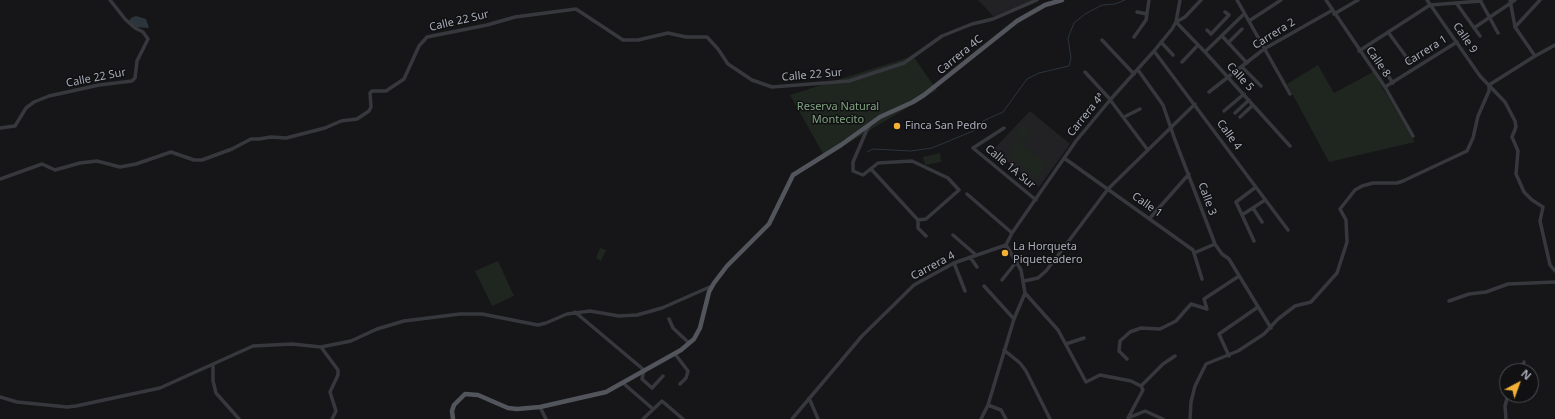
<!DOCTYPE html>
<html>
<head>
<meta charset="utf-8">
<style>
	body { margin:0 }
	#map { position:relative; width:1555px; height:419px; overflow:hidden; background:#161618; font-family:"Noto Sans",sans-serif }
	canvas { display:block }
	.north { position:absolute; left:1499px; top:363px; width:40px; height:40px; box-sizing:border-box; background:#111113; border:1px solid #4d4f55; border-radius:50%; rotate:41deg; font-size:11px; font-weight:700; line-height:16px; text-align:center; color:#a8adb8 }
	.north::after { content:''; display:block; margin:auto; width:14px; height:18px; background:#f2b134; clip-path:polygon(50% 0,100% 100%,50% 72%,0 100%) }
</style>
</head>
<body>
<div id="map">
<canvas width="1555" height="419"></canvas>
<div class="north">N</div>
</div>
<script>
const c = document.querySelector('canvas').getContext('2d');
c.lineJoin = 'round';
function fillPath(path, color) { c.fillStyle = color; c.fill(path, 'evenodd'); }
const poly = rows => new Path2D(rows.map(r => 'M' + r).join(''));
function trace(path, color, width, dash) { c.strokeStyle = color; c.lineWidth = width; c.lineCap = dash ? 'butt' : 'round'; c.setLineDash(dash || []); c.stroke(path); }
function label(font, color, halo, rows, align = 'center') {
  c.font = font + ' "Noto Sans",sans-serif'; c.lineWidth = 3; c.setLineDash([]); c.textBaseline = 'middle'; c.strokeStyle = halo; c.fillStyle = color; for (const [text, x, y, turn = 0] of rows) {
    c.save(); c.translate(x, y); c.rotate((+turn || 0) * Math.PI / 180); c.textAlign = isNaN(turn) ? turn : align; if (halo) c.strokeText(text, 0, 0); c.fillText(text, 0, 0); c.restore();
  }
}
const built = poly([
	[978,0,1036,0,994,17],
	[1030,111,1070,144,1039,187,1009,163,990,153]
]);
const green = poly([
	[913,56,937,90,825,157,790,95],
	[1318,65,1334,93,1373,72,1415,142,1329,162,1287,84],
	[1022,125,1031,132,1024,142,1015,135],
	[1018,141,1047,164,1036,177,1008,155],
	[940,153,941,162,925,165,923,157],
	[600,248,606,250,601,261,596,258],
	[498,261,514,296,492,306,475,271]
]);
const water = poly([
	[136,16,146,19,149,28,136,27,129,21,131,18]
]);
const stream = poly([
	[867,152,873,149,911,151,932,148,978,129,983,121,1003,112,1027,79,1039,73,1069,66,1071,58,1068,38,1074,23,1085,14,1102,5,1115,4,1125,0]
]);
const minor = poly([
	[1237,0,1290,94],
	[1326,0,1385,87,1413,136],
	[1427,0,1480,76,1505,102,1515,121,1516,127,1512,137,1518,151,1516,174,1524,192,1532,200,1543,207,1540,221,1550,265,1555,271],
	[1480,0,1498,33],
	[1510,0,1515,27,1535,56],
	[1457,4,1480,36],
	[1430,5,1481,1],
	[1137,12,1147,14],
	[1334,14,1358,0],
	[1249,21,1281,0],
	[1176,22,1205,52,1290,146],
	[1176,22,1185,17,1201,0],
	[1515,27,1540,0],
	[1474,28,1515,0],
	[1207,30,1211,34,1229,15,1225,12],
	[1388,32,1410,62],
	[1222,36,1247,63],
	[1134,37,1146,20,1149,0],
	[1102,40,1134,74],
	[1161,42,1173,55],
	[1228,43,1242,29],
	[1154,51,1288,230],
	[1359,51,1430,5],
	[1205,52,1244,14],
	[1182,62,1198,45],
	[1242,67,1261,86],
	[1382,67,1393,83],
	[1138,70,1163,105,1175,140,1215,244,1222,254,1229,259,1271,328],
	[1085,72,1108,97,1147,149],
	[1489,85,1535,56,1555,45],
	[1385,87,1457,42],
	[1209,92,1264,49,1331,11],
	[1224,111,1244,94],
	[1235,113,1249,100],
	[1124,117,1140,109],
	[1240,117,1253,105],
	[869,125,853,162,853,171,863,175,878,163,912,161,948,178,959,190,926,219,918,220],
	[0,128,15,126,26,108,34,102,49,96,99,85,132,81,135,78,137,61,148,39,143,32,135,28,125,19,110,0],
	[1004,128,973,148,1036,200],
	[1064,158,1193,250,1202,279],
	[871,169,918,220],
	[0,179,42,164,55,170,80,163,97,161,120,167,136,164,171,152,194,160,202,160,232,149,251,139,259,139,271,137,286,138,325,128,341,121,357,119,369,111,371,107,370,93,372,91,386,91,404,79,419,46,427,37,487,25,515,17,576,9,623,40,638,40,668,33,686,37,707,37,718,49,728,64,752,80,772,87,849,81,904,63,942,36,972,24,993,19,1037,0],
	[967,194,1012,233],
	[1253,208,1262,222],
	[1242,215,1265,200],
	[1150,218,1189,174],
	[918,220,918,228,926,236],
	[953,235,976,255],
	[1254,241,1236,202,1256,187],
	[1006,245,1012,233,1076,141,1110,100,1154,51,1172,29,1176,22,1180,0],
	[1194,253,1215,244],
	[970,257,977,267],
	[954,263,965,291],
	[1002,280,1017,261],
	[1024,281,1038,278,1046,271,1108,189,1195,104],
	[984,286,1014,319],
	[1025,293,1058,330,1086,382,1100,375,1131,381,1141,386,1143,390,1128,418],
	[1449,301,1469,294,1486,292,1508,284,1555,282],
	[575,312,644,370,642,379,652,388,663,376],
	[669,319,673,328,689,343],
	[1066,344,1084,338],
	[321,347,338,370,338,375,330,392,336,411,332,419],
	[1004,350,1020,363,1026,371,1050,419],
	[675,354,688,371,686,378,680,384],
	[1229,356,1219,334,1258,307],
	[1127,359,1119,351,1120,341,1130,332,1141,328,1160,329,1176,321,1191,304,1207,309,1204,299,1239,276],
	[213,364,213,381,216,393,239,419],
	[1521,371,1524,362],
	[623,383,653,409],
	[1141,386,1163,364,1175,356],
	[0,397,17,402,67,407,76,406,160,388,253,346,292,344,321,347,351,341,377,329,404,321,460,314,482,314,538,325,546,323,567,314,590,311,619,316,637,315,662,308,712,286],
	[809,398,818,419],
	[988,405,1001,410,1006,419],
	[540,407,546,419],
	[1128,418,1145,411,1163,419],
	[643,419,662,401,683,419],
	[792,419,862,336,914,285,954,263,1006,245],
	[981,419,988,405,1014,319,1025,293,1021,270,1006,245],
	[1190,419,1191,402,1195,386,1206,364,1238,351,1264,334,1278,319,1295,306,1311,302,1337,273,1347,242,1346,220,1340,209,1355,190,1362,186,1373,183,1397,183,1403,181,1467,151,1473,138,1478,116,1489,91,1489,85],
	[1506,419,1505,406,1508,395]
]);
const major = poly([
	[453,419,452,411,454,405,465,394,478,395,508,408,517,409,540,407,606,392,681,350,694,339,700,328,709,292,714,283,727,266,769,224,793,175,841,145,880,117,913,102,924,95,1017,21,1045,5,1062,0]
]);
const markers = [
	[897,126,4,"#f2b134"],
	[1005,253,4,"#f2b134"]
];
const streetNames = [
	["Calle 22 Sur",459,21,-13],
	["Carrera 2",1274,34,-32],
	["Calle 9",1465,38,55],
	["Carrera 1",1426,51,-32],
	["Carrera 4C",960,55,-39],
	["Calle 8",1378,62,55],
	["Calle 22 Sur",812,75,-5],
	["Calle 5",1240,77,48],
	["Calle 22 Sur",96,78,-11],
	["Carrera 4ª",1086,115,-51],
	["Calle 4",1229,135,54],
	["Calle 1A Sur",1010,167,40],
	["Calle 3",1207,199,70],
	["Calle 1",1147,205,35],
	["Carrera 4",933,266,-28]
];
const parkNames = [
	["Reserva Natural",838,107],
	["Montecito",838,120]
];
const poiNames = [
	["Finca San Pedro",905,126],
	["La Horqueta",1013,247],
	["Piqueteadero",1013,260]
];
fillPath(built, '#222225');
fillPath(green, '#1e261f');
fillPath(water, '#2c353c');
trace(stream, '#2c353c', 1);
trace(minor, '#37383d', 3.5);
trace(major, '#53555c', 4.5);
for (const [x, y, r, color] of markers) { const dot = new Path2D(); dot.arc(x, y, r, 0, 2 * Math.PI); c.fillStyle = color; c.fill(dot); trace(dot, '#111113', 1.5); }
label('11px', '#a8adb8', '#111113', streetNames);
label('11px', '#7fa381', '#111113', parkNames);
label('11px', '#a8adb8', '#111113', poiNames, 'left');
</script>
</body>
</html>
